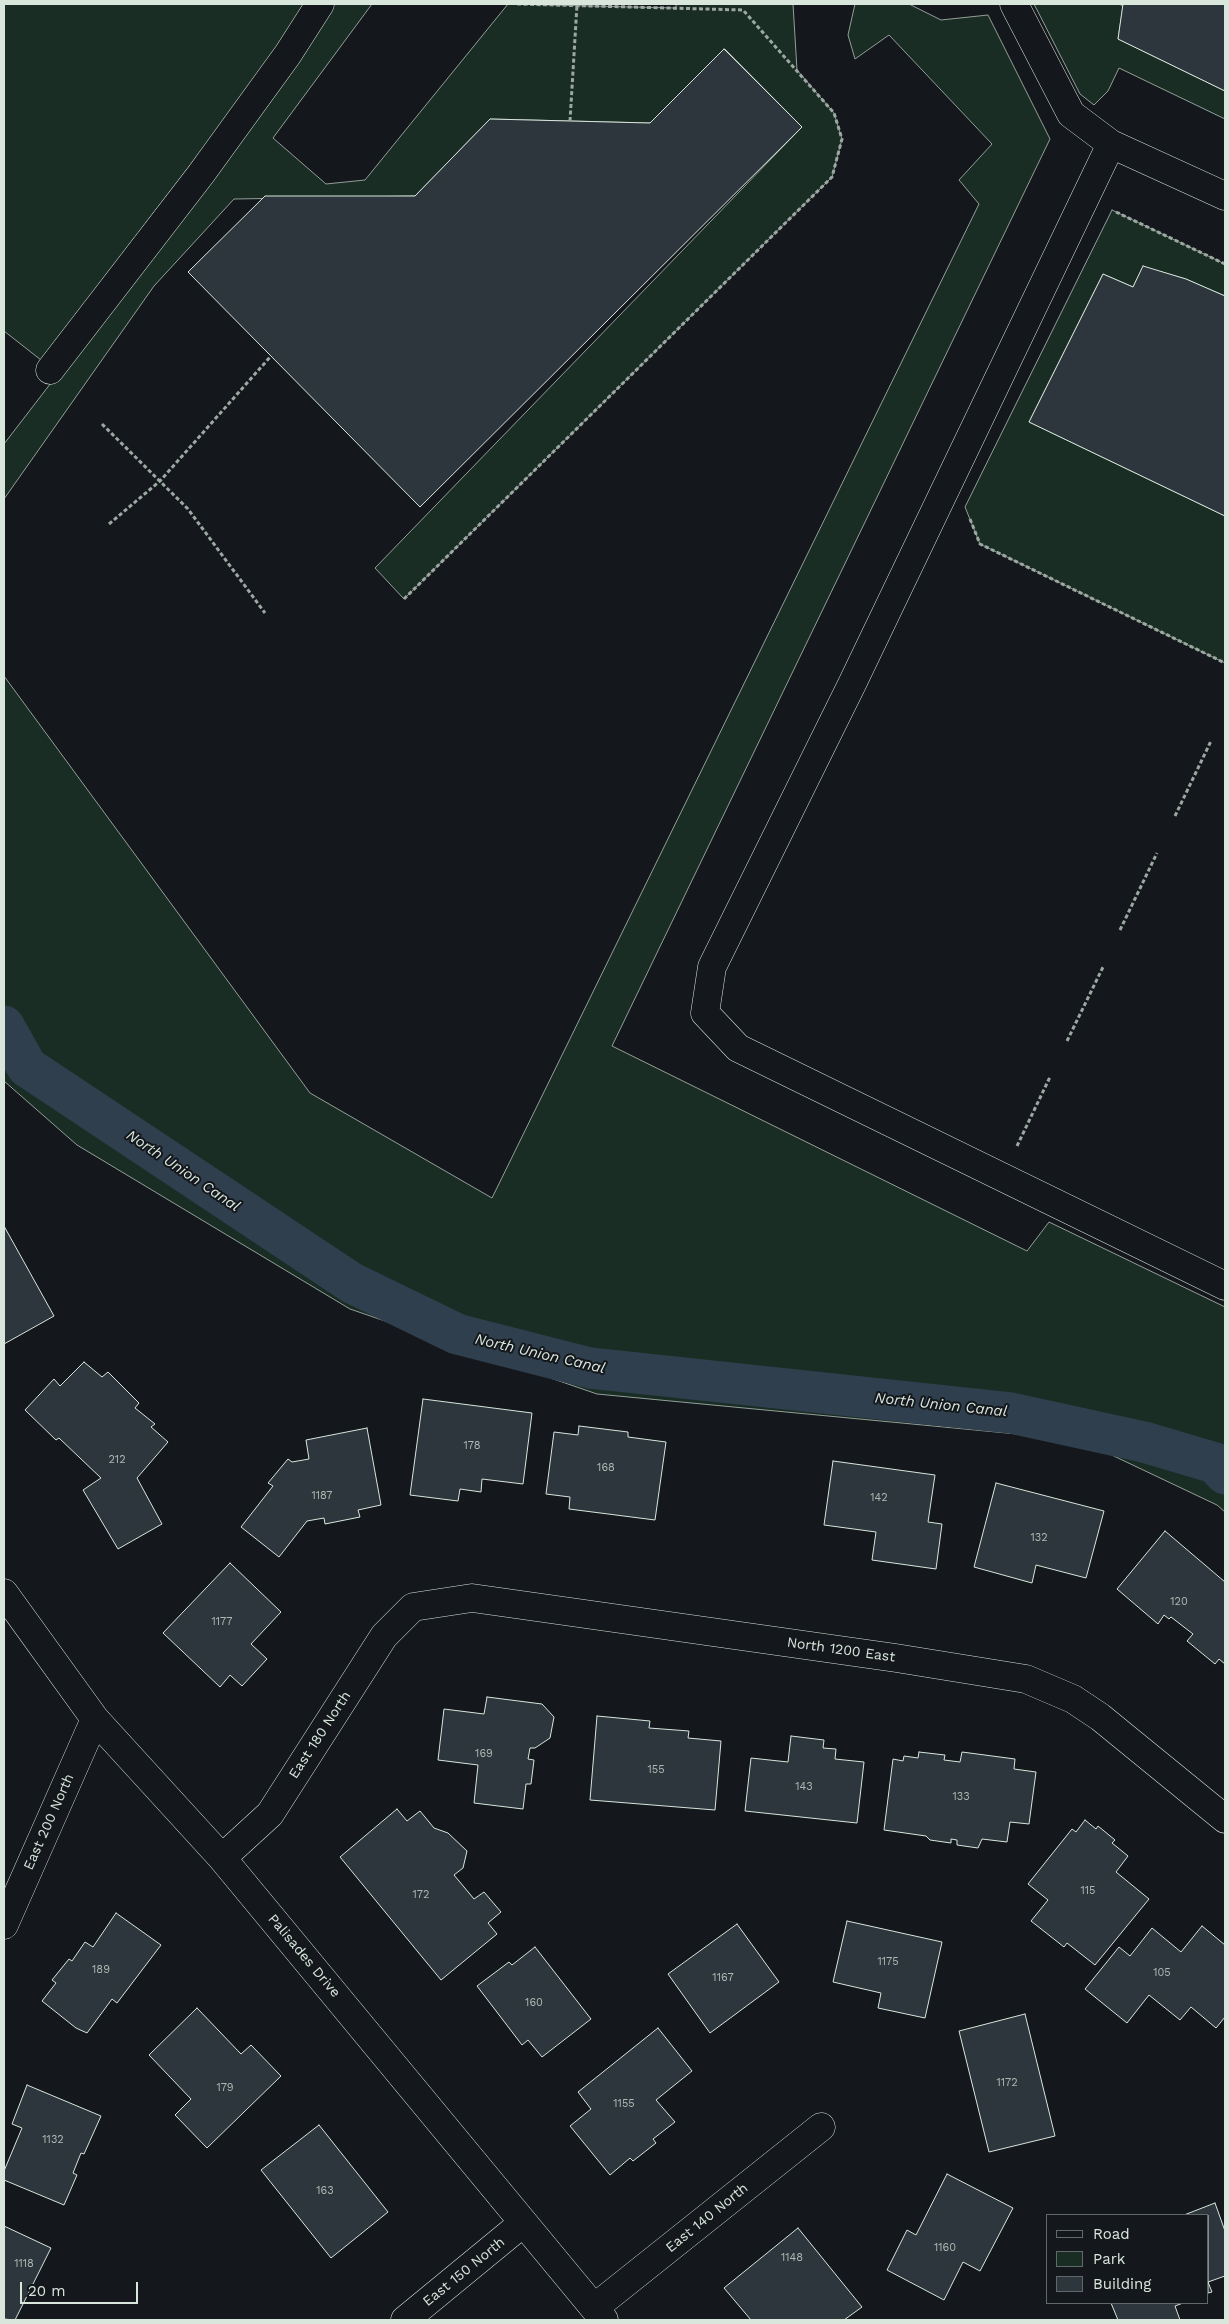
<!DOCTYPE html>
<html>
<head>
<meta charset="utf-8">
<style>
	body { margin:0 }
	#map { position:relative; width:1229px; height:2324px; overflow:hidden; background:#14181c; font-family:"Work Sans",sans-serif }
	canvas { display:block }
	.frame { position:absolute; inset:0; border:5px solid #d8e6dc; pointer-events:none }
	.legend { position:absolute; left:1046px; top:2214px; width:162px; height:90px; box-sizing:border-box; background:#14181c; border:1px solid #626a69; margin:0; padding:6px 9px; list-style:none; font-size:15px; color:#d8e6dc }
	.legend li { display:flex; align-items:center; gap:10px; height:25px }
	.legend b { width:25px; border:1px solid #626a69 }
	.scale { position:absolute; left:20px; top:2282px; width:118px; height:22px; box-sizing:border-box; border:2px solid #d8e6dc; border-top:0; padding-left:6px; font-size:15px; line-height:18px; white-space:nowrap; color:#d8e6dc; -webkit-text-stroke:4px #14181c; paint-order:stroke }
</style>
</head>
<body>
<div id="map">
<canvas width="1229" height="2324"></canvas>
<div class="frame"></div>
<ul class="legend">
<li><b style="height:6px;background:#14181c"></b>Road</li>
<li><b style="height:14px;background:#1a2d24"></b>Park</li>
<li><b style="height:14px;background:#2c363c"></b>Building</li>
</ul>
<div class="scale">20 m</div>
</div>
<script>
const c = document.querySelector('canvas').getContext('2d');
c.lineJoin = 'round';
function fillPath(path, color) { c.fillStyle = color; c.fill(path, 'evenodd'); }
const poly = rows => new Path2D(rows.map(r => 'M' + r).join(''));
function trace(path, color, width, dash) { c.strokeStyle = color; c.lineWidth = width; c.lineCap = dash ? 'butt' : 'round'; c.setLineDash(dash || []); c.stroke(path); }
function label(font, color, halo, rows, align = 'center') {
  c.font = font + ' "Work Sans",sans-serif'; c.lineWidth = 4; c.setLineDash([]); c.textBaseline = 'middle'; c.strokeStyle = halo; c.fillStyle = color; for (const [text, x, y, turn = 0] of rows) {
    c.save(); c.translate(x, y); c.rotate((+turn || 0) * Math.PI / 180); c.textAlign = isNaN(turn) ? turn : align; if (halo) c.strokeText(text, 0, 0); c.fillText(text, 0, 0); c.restore();
  }
}
const green = poly([
	[4,4,307,4,276,53,41,360,4,331,4,4],
	[328,4,372,4,273,138,326,184,365,180,508,4,676,8,676,4,793,4,797,70,834,113,842,139,832,177,404,599,375,568,802,127,725,49,650,123,490,119,415,196,234,199,154,286,4,499,4,444,274,93,328,4],
	[855,4,909,4,941,20,988,15,1050,139,612,1046,1027,1251,1049,1222,1225,1307,1225,1512,1217,1505,1080,1440,597,1394,350,1309,77,1145,4,1081,4,676,310,1093,492,1198,979,204,959,180,992,144,889,35,855,59,848,35,855,4],
	[1034,4,1119,4,1123,6,1118,39,1225,91,1225,119,1119,68,1108,91,1094,105,1080,94,1034,4],
	[1112,210,1225,264,1225,296,1186,279,1143,267,1133,287,1103,274,1029,422,1225,516,1225,663,980,544,965,507,1112,210]
]);
const canal = poly([
	[4,1026,27,1067,352,1283,457,1334,590,1368,1011,1413,1144,1442,1215,1463,1225,1474]
]);
const building = poly([
	[1123,4,1225,4,1225,91,1118,39,1123,4],
	[724,49,802,127,420,507,188,272,265,196,415,196,490,119,650,123,724,49],
	[1143,266,1186,279,1225,296,1225,516,1029,422,1103,274,1133,287,1143,266],
	[4,1226,54,1316,4,1344,4,1226],
	[84,1362,102,1377,108,1372,139,1403,135,1408,155,1424,151,1427,168,1442,137,1478,162,1524,118,1549,83,1490,101,1478,59,1438,56,1440,25,1410,54,1379,60,1386,84,1362],
	[423,1399,532,1413,523,1484,482,1479,481,1492,460,1489,458,1501,410,1495,423,1399],
	[579,1426,628,1432,628,1437,666,1442,655,1520,569,1509,570,1497,546,1494,554,1432,578,1435,579,1426],
	[367,1428,381,1505,358,1510,360,1517,325,1524,324,1518,307,1521,279,1557,241,1527,273,1486,268,1483,288,1459,292,1462,309,1459,306,1440,367,1428],
	[833,1461,935,1475,928,1522,942,1524,936,1569,872,1560,876,1532,824,1525,833,1461],
	[996,1483,1104,1511,1086,1578,1036,1565,1032,1583,974,1567,996,1483],
	[1165,1531,1225,1582,1225,1664,1219,1659,1215,1664,1187,1641,1193,1634,1171,1617,1169,1619,1164,1615,1158,1624,1117,1589,1165,1531],
	[230,1563,281,1612,251,1644,267,1659,242,1686,230,1675,220,1687,163,1633,230,1563],
	[487,1697,542,1704,554,1717,550,1738,535,1748,530,1748,528,1759,534,1760,531,1784,526,1784,523,1809,474,1803,478,1765,438,1760,444,1709,484,1714,487,1697],
	[597,1716,650,1721,649,1728,689,1731,688,1738,721,1741,715,1810,590,1800,597,1716],
	[791,1736,824,1740,823,1748,836,1749,835,1759,864,1762,857,1823,745,1811,751,1758,788,1762,791,1736],
	[919,1752,945,1755,944,1760,960,1762,962,1752,1015,1759,1014,1769,1036,1772,1029,1824,1010,1822,1007,1842,982,1839,978,1848,957,1845,957,1840,951,1839,951,1843,930,1840,926,1836,884,1830,893,1759,903,1761,904,1756,918,1758,919,1752],
	[397,1809,407,1821,420,1811,434,1828,448,1833,467,1851,463,1868,454,1875,474,1899,484,1892,501,1912,488,1923,497,1934,441,1980,340,1857,397,1809],
	[1085,1820,1096,1829,1098,1826,1115,1840,1112,1843,1128,1856,1116,1872,1149,1899,1095,1965,1067,1943,1064,1947,1031,1921,1048,1900,1028,1884,1072,1829,1076,1832,1085,1820],
	[116,1913,161,1945,117,2003,112,1999,87,2033,76,2028,42,2001,56,1983,52,1980,69,1959,72,1961,85,1942,93,1947,116,1913],
	[847,1921,942,1942,925,2018,878,2008,881,1993,833,1982,847,1921],
	[737,1924,779,1982,710,2033,668,1974,737,1924],
	[1202,1926,1225,1945,1225,2017,1216,2028,1191,2007,1180,2020,1149,1995,1127,2023,1085,1989,1119,1947,1130,1956,1152,1928,1181,1952,1202,1926],
	[535,1947,591,2019,542,2057,528,2040,522,2045,477,1986,509,1962,512,1965,535,1947],
	[197,2008,241,2054,251,2045,281,2076,207,2148,175,2115,191,2099,149,2055,197,2008],
	[1025,2014,1055,2136,989,2152,959,2031,1025,2014],
	[658,2028,692,2071,656,2100,675,2122,653,2139,656,2143,633,2161,630,2158,610,2175,570,2126,591,2109,578,2092,658,2028],
	[27,2085,101,2116,84,2154,81,2153,73,2173,77,2175,64,2205,4,2180,4,2171,22,2128,12,2124,27,2085],
	[319,2125,388,2212,331,2258,261,2170,319,2125],
	[947,2174,1013,2208,980,2271,963,2262,944,2300,887,2270,907,2230,916,2235,947,2174],
	[1215,2203,1225,2231,1225,2276,1208,2282,1212,2292,1208,2293,1208,2215,1184,2215,1215,2203],
	[4,2226,51,2248,15,2320,4,2319,4,2226],
	[798,2228,862,2307,844,2320,751,2320,724,2288,798,2228],
	[1111,2303,1183,2303,1175,2306,1180,2320,1118,2320,1111,2303]
]);
const path = poly([
	[570,121,577,5],
	[1116,212,1225,264],
	[102,424,188,509,265,613],
	[970,519,980,544,1225,663],
	[109,524,160,481,271,356],
	[404,599,832,177,842,139,834,113,743,10,517,4],
	[1175,816,1211,741],
	[1120,930,1157,853],
	[1067,1041,1104,965],
	[1017,1146,1050,1077]
]);
const minor = poly([
	[1014,4,1071,114,1111,144,1225,196],
	[1111,144,852,684,712,967,705,1013,738,1048,1225,1286],
	[50,370,201,174,288,54,320,4],
	[4,1593,95,1719,222,1858,604,2320],
	[222,1858,270,1814,384,1636,413,1607,472,1598,896,1658,1026,1679,1073,1699,1100,1717,1225,1819],
	[4,1925,95,1719],
	[594,2308,821,2127],
	[405,2320,523,2223]
]);
const numberNames = [
	["178",472,1446],
	["212",117,1460],
	["168",606,1468],
	["1187",322,1496],
	["142",879,1498],
	["132",1039,1538],
	["120",1179,1602],
	["1177",222,1622],
	["169",484,1754],
	["155",656,1770],
	["143",804,1787],
	["133",961,1797],
	["115",1088,1891],
	["172",421,1895],
	["1175",888,1962],
	["189",101,1970],
	["105",1162,1973],
	["1167",723,1978],
	["160",534,2003],
	["1172",1007,2083],
	["179",225,2088],
	["1155",624,2104],
	["1132",53,2140],
	["163",325,2191],
	["1160",945,2248],
	["1148",792,2258],
	["1118",24,2264]
];
const streetNames = [
	["North 1200 East",841,1650,8],
	["East 180 North",320,1735,-57],
	["East 200 North",49,1822,-66],
	["Palisades Drive",304,1956,50],
	["East 140 North",707,2218,-39],
	["East 150 North",464,2272,-39]
];
const waterNames = [
	["North Union Canal",183,1171,34],
	["North Union Canal",540,1354,13],
	["North Union Canal",941,1405,6]
];
fillPath(green, '#1a2d24');
trace(green, '#939e99', 1);
trace(canal, '#2f3f4d', 41);
fillPath(building, '#2c363c');
trace(building, '#d8e6dc', 1);
trace(minor, '#d8e6dc', 29);
trace(path, '#9da8a2', 3, [4, 2.5]);
trace(minor, '#14181c', 28);
label('11px', '#adbab4', null, numberNames);
label('14px', '#d8e6dc', '#14181c', streetNames);
label('italic 15px', '#d8e6dc', '#14181c', waterNames);
</script>
</body>
</html>
